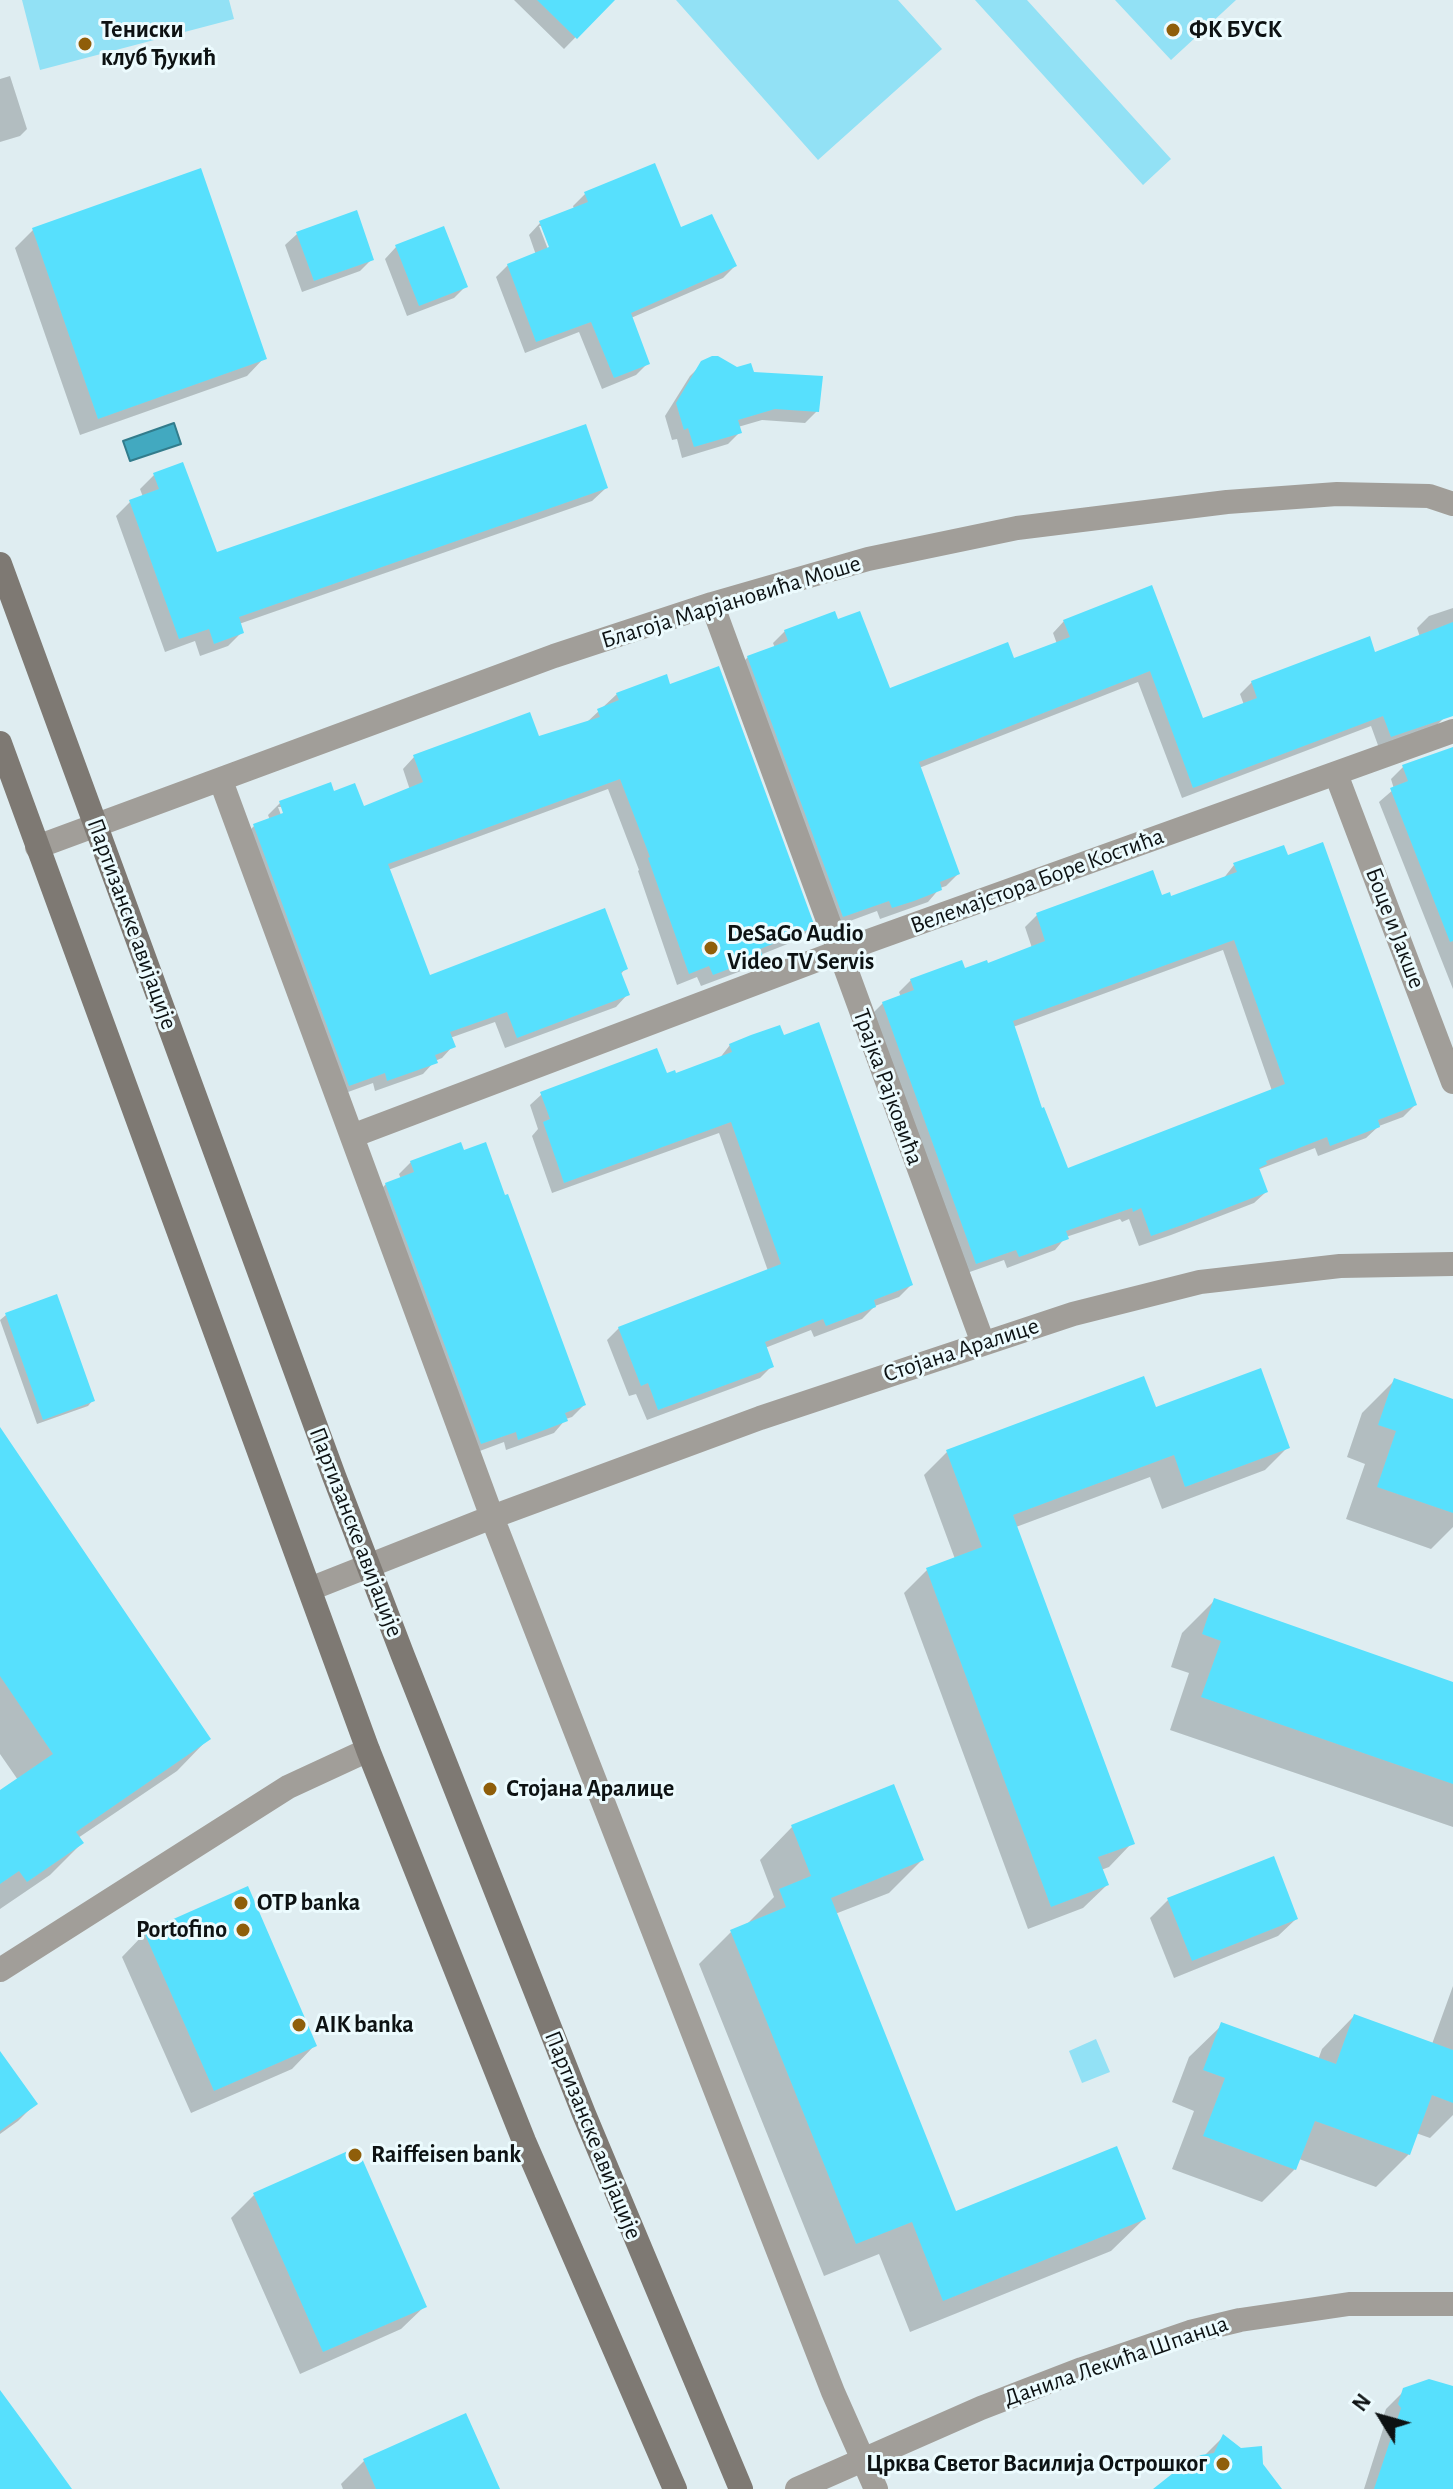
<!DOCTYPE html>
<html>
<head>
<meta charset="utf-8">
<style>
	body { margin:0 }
	#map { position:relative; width:1453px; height:2489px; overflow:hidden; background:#dfedf1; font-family:"Alegreya Sans",sans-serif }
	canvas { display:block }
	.north { position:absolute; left:1341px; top:2377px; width:80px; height:80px; -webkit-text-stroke:6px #ecfbfe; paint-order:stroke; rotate:307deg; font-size:22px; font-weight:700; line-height:32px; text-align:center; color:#0d1213 }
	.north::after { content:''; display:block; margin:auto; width:28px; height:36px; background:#0d1213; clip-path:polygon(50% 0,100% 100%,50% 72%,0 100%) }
</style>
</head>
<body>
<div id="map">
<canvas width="1453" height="2489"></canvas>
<div class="north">N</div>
</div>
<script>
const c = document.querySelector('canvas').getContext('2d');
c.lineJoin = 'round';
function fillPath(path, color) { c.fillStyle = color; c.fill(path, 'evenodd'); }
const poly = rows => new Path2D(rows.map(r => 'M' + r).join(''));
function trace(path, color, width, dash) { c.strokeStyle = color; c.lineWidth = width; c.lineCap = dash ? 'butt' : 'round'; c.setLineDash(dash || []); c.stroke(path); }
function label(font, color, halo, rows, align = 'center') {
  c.font = font + ' "Alegreya Sans",sans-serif'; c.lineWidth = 6; c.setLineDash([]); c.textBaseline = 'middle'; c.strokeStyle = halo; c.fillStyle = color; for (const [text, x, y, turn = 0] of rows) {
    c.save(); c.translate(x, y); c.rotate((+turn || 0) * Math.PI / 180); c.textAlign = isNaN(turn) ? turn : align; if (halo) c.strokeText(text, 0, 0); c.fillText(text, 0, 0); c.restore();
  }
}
const green = poly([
	[22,0,229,0,234,19,40,70],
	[676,0,898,0,942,49,818,160],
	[975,0,1027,0,1171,159,1143,185],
	[1115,0,1236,0,1171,60],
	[1096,2039,1110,2072,1082,2083,1069,2051]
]);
const water = poly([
	[174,423,181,444,130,461,123,441,174,423]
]);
const shadow = poly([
	[514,0,612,0,564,49],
	[10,76,27,129,20,136,0,142,0,79],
	[585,194,680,230,735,266,723,278,631,318,648,363,636,375,602,389,579,332,525,353,496,277,508,265,536,255,529,235,540,223,574,209,573,206],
	[539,226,543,226,555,256,551,257],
	[33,230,264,358,247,376,80,435,15,248],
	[297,234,372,259,360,271,302,292,285,245],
	[396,247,466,286,454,298,407,316,385,259],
	[703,363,753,374,817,411,805,423,762,420,738,427,740,432,728,444,682,458,677,439,672,440,665,416,690,376],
	[154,475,216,555,606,488,592,501,239,624,242,632,228,646,200,656,195,641,165,652,116,516,130,502,143,497,140,489],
	[1151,588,1202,721,1244,705,1240,694,1252,682,1374,655,1420,637,1417,628,1429,616,1453,608,1453,695,1445,717,1433,729,1379,748,1371,726,1182,798,1138,682,919,768,958,874,946,886,940,888,928,902,880,919,877,911,831,928,736,669,748,657,775,648,773,643,785,631,889,691,1013,661,1057,644,1053,633,1064,621],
	[617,694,812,927,800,939,760,955,749,968,701,986,697,977,677,985,638,871,639,870,608,789,388,870,428,978,626,968,620,975,627,995,616,1007,505,1048,495,1022,450,1038,453,1046,442,1058,435,1061,423,1074,375,1091,373,1083,337,1096,242,838,254,826,270,820,268,815,280,803,330,785,333,793,362,808,410,790,403,769,414,757,538,739,586,723],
	[278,807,283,807,284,823],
	[1453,749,1453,989,1379,802,1394,789,1391,779,1403,767],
	[1234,865,1415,1105,1403,1117,1379,1126,1366,1138,1318,1156,1315,1148,1257,1170,1266,1192,1254,1203,1171,1235,1139,1246,1129,1219,1122,1222,1120,1219,1066,1237,1055,1250,1007,1268,1004,1260,964,1274,871,1015,883,1003,901,997,899,992,911,980,987,966,1032,948,1025,927,1037,915,1161,897,1170,898,1223,879],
	[1223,950,1272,1091,1066,1171,1041,1110,1013,1027],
	[730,1045,911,1285,899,1297,875,1306,862,1319,814,1337,811,1330,765,1348,772,1366,760,1378,647,1420,636,1394,629,1396,607,1340,619,1328,768,1271,719,1133,552,1193,532,1136,538,1129,530,1105,542,1094,675,1076,719,1059],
	[411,1162,584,1405,572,1417,566,1419,554,1433,506,1450,504,1442,469,1455,374,1196,386,1184,401,1179,399,1174],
	[6,1315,93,1400,88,1406,37,1424,0,1320],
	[1395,1380,1453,1401,1453,1527,1431,1549,1346,1519,1365,1464,1347,1457,1362,1413],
	[1155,1410,1288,1447,1265,1470,1162,1509,1150,1477,1016,1527,1132,1843,1109,1867,1101,1870,1107,1885,1083,1908,1028,1929,904,1593,927,1570,955,1559,924,1475,947,1452],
	[0,1431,208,1739,177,1771,78,1838,82,1843,50,1875,0,1909,0,1792,18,1780,0,1754],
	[1215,1600,1453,1683,1453,1827,1170,1730,1189,1673,1171,1667,1182,1633],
	[792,1827,922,1860,889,1893,835,1914,955,2213,1144,2219,1111,2251,910,2332,879,2254,824,2276,699,1964,732,1931,748,1923,774,1897,760,1860],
	[1168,1900,1296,1919,1278,1936,1174,1978,1150,1918],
	[145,1933,315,2045,292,2069,191,2113,122,1957],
	[1453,1986,1453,2115,1430,2138,1416,2133,1409,2154,1376,2187,1299,2159,1295,2169,1262,2202,1172,2169,1194,2111,1172,2102,1189,2057,1222,2025,1318,2060,1322,2049,1354,2016,1432,2044],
	[0,2054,35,2104,18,2121,0,2134],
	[254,2195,425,2306,401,2329,300,2374,231,2218],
	[1453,2388,1453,2479,1450,2489,1364,2489,1384,2426,1381,2423,1386,2409,1405,2390],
	[1223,2437,1261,2465,1271,2489,1162,2489,1202,2458],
	[364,2461,498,2489,343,2489,341,2484]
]);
const building = poly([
	[537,0,615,0,577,39],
	[655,163,681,227,712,214,737,266,631,313,650,364,614,378,591,322,536,342,507,264,549,247,539,221,588,202,584,192],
	[201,168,267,359,98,419,32,228],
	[357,210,374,260,314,281,296,232],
	[444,226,468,287,419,306,395,245],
	[712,356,718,356,737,367,751,363,754,372,823,376,819,412,775,409,738,420,742,433,694,447,688,428,684,430,676,403,701,361],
	[586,424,608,488,239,617,244,633,214,644,209,629,179,639,129,500,159,489,153,473,183,462,217,552],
	[1152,585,1203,718,1257,698,1251,681,1370,636,1375,652,1453,622,1453,716,1391,737,1383,716,1193,788,1150,671,919,762,960,874,940,882,942,890,914,901,892,908,889,901,843,917,747,656,788,641,784,630,835,611,838,619,860,611,890,688,1008,642,1014,658,1070,637,1063,620],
	[719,666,815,927,760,949,763,956,713,975,709,966,689,974,648,858,650,857,620,779,388,864,430,975,605,908,628,969,621,972,630,995,517,1038,507,1012,450,1032,456,1047,435,1055,438,1063,387,1081,385,1073,349,1086,253,824,283,813,279,801,331,782,334,791,355,783,364,806,423,782,413,755,530,712,539,736,600,717,597,709,619,700,616,693,667,674,670,684],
	[1453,747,1453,941,1450,942,1390,788,1408,781,1402,765],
	[1323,842,1417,1105,1378,1120,1380,1127,1330,1146,1327,1137,1266,1161,1267,1164,1259,1168,1268,1192,1185,1224,1151,1236,1141,1208,1133,1212,1132,1208,1066,1231,1069,1239,1019,1257,1016,1250,976,1264,882,1002,914,990,910,979,962,960,965,968,987,960,988,963,1045,941,1036,913,1153,870,1162,895,1170,892,1171,896,1237,872,1233,863,1284,845,1288,855],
	[1234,940,1285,1084,1068,1168,1044,1107,1042,1108,1013,1021],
	[819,1022,913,1285,874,1300,876,1307,826,1326,823,1319,765,1342,774,1367,658,1410,648,1383,641,1386,618,1327,781,1264,731,1122,564,1183,543,1122,550,1119,540,1092,657,1048,667,1073,675,1070,676,1073,732,1052,729,1044,751,1035,780,1025,784,1035],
	[461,1142,464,1150,486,1142,505,1195,508,1194,586,1405,565,1413,568,1421,518,1440,516,1432,481,1444,385,1183,414,1172,410,1161],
	[57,1294,95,1401,43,1420,5,1313],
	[1261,1368,1290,1448,1185,1487,1174,1455,1013,1515,1135,1844,1098,1857,1109,1885,1051,1907,926,1568,982,1547,946,1450,1144,1376,1156,1407],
	[1394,1378,1453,1399,1453,1513,1377,1487,1396,1431,1378,1425],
	[0,1427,211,1739,76,1832,84,1843,27,1882,19,1871,0,1884,0,1790,53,1754,0,1676],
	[1214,1598,1453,1682,1453,1784,1201,1697,1221,1641,1202,1634],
	[894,1784,924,1860,831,1898,956,2211,1117,2146,1146,2219,943,2301,912,2222,856,2244,730,1930,786,1907,779,1889,811,1876,791,1825],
	[1274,1856,1298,1919,1192,1961,1167,1898],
	[248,1886,317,2046,214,2091,144,1932],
	[1354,2014,1453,2050,1453,2103,1432,2095,1410,2155,1315,2121,1296,2170,1203,2136,1225,2078,1203,2070,1221,2022,1336,2064],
	[0,2051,38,2104,0,2131],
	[357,2147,427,2307,323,2352,253,2193],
	[1429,2379,1453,2386,1453,2489,1374,2489,1401,2408,1398,2404,1403,2388],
	[0,2390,33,2435,72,2489,0,2489],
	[466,2413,500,2489,376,2489,363,2459],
	[1223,2434,1241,2448,1262,2446,1263,2464,1282,2489,1153,2489,1187,2462,1201,2455,1214,2453]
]);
const street = poly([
	[712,604,983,1343],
	[1336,774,1453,1082],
	[221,781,492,1517,833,2392,876,2489],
	[37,847,554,656,712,604,868,559,1017,528,1227,502,1337,494,1429,496,1453,504],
	[352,1136,838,952,1453,731],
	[310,1589,492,1517,760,1418,1073,1314,1200,1282,1340,1266,1453,1264],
	[0,1970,288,1787,368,1750],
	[797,2489,981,2408,1082,2369,1190,2332,1240,2320,1349,2304,1453,2304]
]);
const secondary = poly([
	[0,564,334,1476,403,1656,584,2114,741,2489],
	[0,743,368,1750,524,2141,675,2489]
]);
const markers = [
	[1173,30,8,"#8f5e0a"],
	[85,44,8,"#8f5e0a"],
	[711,948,8,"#8f5e0a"],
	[490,1789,8,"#8f5e0a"],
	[241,1903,8,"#8f5e0a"],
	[243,1930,8,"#8f5e0a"],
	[299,2025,8,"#8f5e0a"],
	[355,2155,8,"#8f5e0a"],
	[1223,2464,8,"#8f5e0a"]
];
const poiNames = [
	["Тениски",101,30],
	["клуб Ђукић",101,58],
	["ФК БУСК",1189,30],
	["DeSaGo Audio",727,934],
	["Video TV Servis",727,962],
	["Стојана Аралице",506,1789],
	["OTP banka",257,1903],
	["Portofino",227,1930,"right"],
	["AIK banka",315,2025],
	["Raiffeisen bank",371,2155],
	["Црква Светог Василија Острошког",1207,2464,"right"]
];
const streetNames = [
	["Благоја Марјановића Моше",731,602,-17],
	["Велемајстора Боре Костића",1037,881,-20],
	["Партизанске авијације",132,924,70],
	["Боце и Јакше",1395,928,69],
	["Трајка Рајковића",888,1087,70],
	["Стојана Аралице",961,1350,-18],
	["Партизанске авијације",356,1532,69],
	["Партизанске авијације",593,2135,68],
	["Данила Лекића Шпанца",1116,2361,-19]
];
fillPath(green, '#92e1f5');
fillPath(water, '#42a9c0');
trace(water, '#327c8c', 2);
fillPath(shadow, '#0003');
fillPath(building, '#57e0fd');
trace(street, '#a19e99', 24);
trace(secondary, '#7e7973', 24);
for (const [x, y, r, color] of markers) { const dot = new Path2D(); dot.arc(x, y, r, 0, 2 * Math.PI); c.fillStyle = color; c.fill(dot); trace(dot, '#ecfbfe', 3); }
label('bold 24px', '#0d1213', '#ecfbfe', poiNames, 'left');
label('24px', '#0d1213', '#ecfbfe', streetNames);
</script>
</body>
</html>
